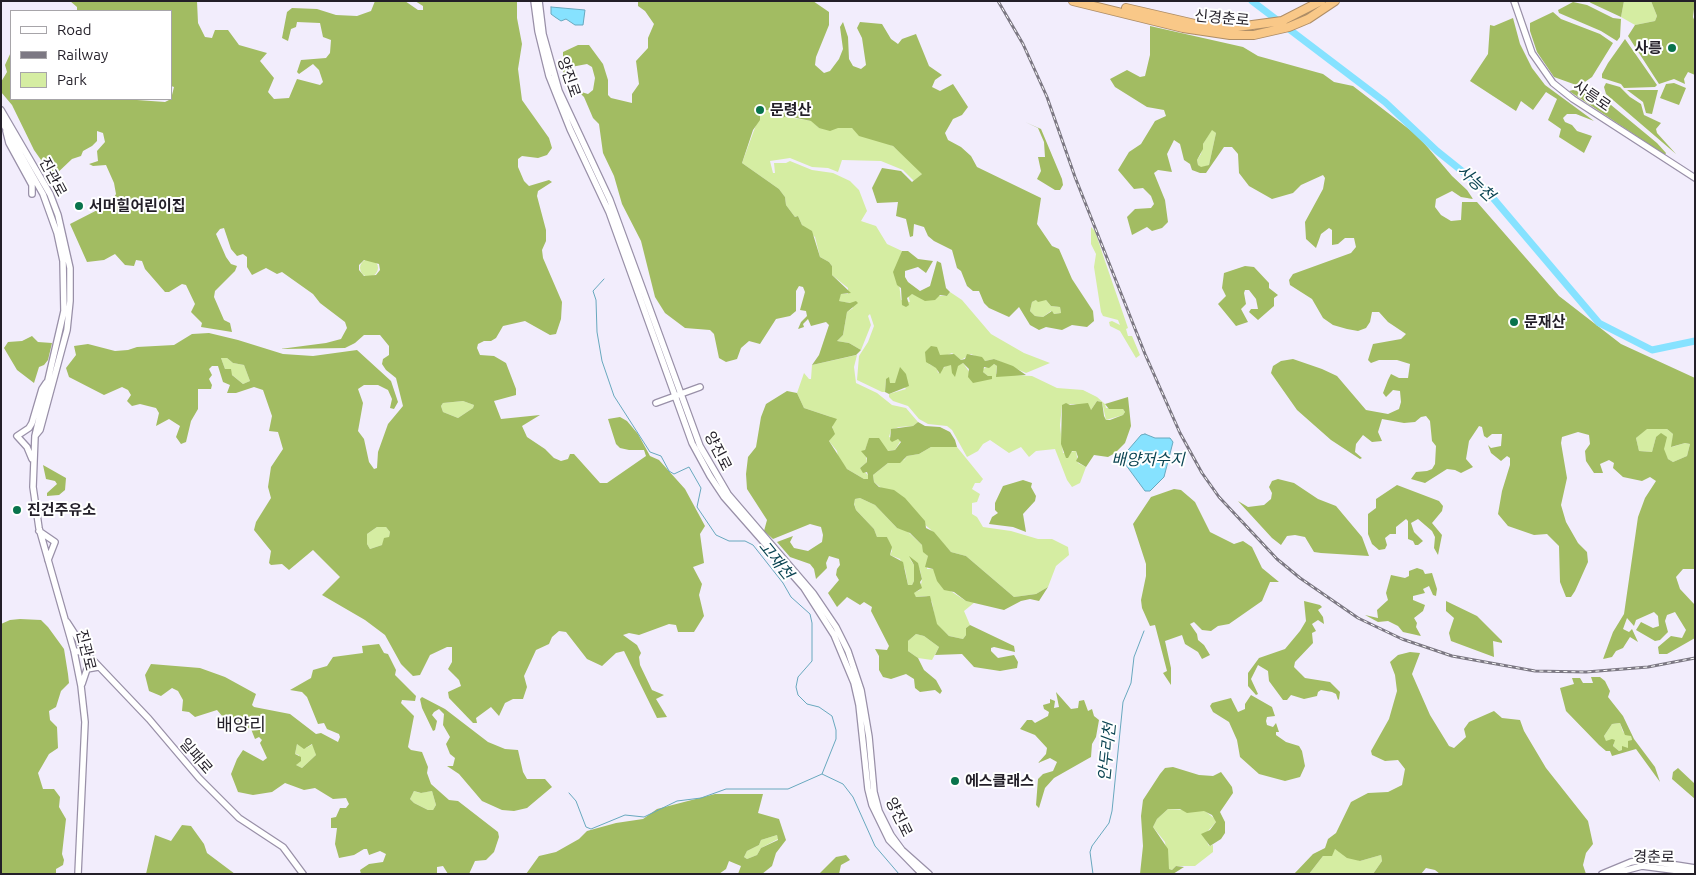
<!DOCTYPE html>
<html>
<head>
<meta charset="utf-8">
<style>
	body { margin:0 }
	#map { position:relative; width:1696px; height:875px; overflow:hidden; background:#f2edfc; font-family:Ubuntu,sans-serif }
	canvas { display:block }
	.frame { position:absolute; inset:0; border:2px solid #231f28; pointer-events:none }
	.legend { position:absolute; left:10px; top:10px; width:162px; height:90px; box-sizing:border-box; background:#fff; border:1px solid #a7a5a9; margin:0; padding:6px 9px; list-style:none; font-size:15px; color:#231f28 }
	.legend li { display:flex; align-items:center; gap:10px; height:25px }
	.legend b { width:25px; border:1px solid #a7a5a9 }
</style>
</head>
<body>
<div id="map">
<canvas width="1696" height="875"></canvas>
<div class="frame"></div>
<ul class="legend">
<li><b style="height:6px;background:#fff"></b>Road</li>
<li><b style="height:6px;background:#7c7883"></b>Railway</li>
<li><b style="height:14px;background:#d5eda2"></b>Park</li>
</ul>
</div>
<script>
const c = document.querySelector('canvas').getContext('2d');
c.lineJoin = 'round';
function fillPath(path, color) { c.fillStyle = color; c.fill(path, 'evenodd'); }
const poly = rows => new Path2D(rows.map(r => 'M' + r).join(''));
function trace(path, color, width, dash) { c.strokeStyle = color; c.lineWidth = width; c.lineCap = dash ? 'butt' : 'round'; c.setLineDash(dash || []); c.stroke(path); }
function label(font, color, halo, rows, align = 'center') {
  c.font = font + ' Ubuntu,"Noto Sans KR",sans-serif'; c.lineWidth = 4; c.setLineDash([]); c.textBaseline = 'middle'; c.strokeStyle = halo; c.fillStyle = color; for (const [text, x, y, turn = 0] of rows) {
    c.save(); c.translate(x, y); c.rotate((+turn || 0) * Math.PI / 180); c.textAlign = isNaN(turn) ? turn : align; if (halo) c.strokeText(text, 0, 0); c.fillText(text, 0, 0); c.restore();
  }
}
const green = poly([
	[1624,1,1651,1,1657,16,1655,21,1635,25,1621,17],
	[764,110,770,110,774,115,812,121,819,128,852,128,893,146,923,173,914,181,903,170,881,161,842,160,838,172,828,168,812,167,790,158,770,161,773,173,775,173,774,163,786,163,790,161,812,170,833,173,850,181,859,190,867,211,861,221,876,226,887,244,902,251,897,266,901,300,910,302,908,295,912,294,917,296,947,296,950,292,962,300,991,334,1024,353,1050,363,1026,373,994,359,985,361,971,354,961,360,952,353,945,356,940,355,929,364,937,368,938,373,947,365,951,364,952,368,963,363,970,373,988,376,983,372,983,369,994,364,997,366,996,374,1032,376,1057,388,1083,390,1097,397,1105,404,1106,408,1123,409,1125,412,1123,415,1106,420,1102,402,1097,401,1091,410,1074,404,1062,405,1060,425,1063,453,1076,451,1078,463,1086,467,1080,483,1072,487,1067,480,1055,449,1036,451,1029,457,1021,447,1009,453,990,440,983,444,978,451,967,457,952,430,947,426,928,424,919,419,908,406,893,401,889,397,889,394,906,389,898,378,895,383,890,384,886,379,885,392,882,392,857,380,859,356,868,342,874,326,870,314,868,316,871,325,861,350,849,343,837,341,843,335,847,312,853,308,850,303,838,301,841,294,848,294,848,288,832,275,832,266,829,262,820,257,815,237,802,225,798,216,795,217,786,205,785,197,779,189,742,163,760,114],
	[1212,129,1216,133,1209,165,1201,168,1198,165,1197,160,1201,154,1203,144],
	[1091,227,1095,231,1105,261,1128,328,1126,329,1128,336,1132,336,1140,355,1136,358,1120,331,1110,326,1109,322,1112,321,1120,325,1118,320,1103,316,1101,312,1094,267,1096,254,1091,244],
	'360 268a9 9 0 1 1 18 0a9 9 0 1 1-18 0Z',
	[1036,300,1046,300,1051,306,1060,307,1061,313,1054,314,1051,311,1043,317,1035,316,1030,311,1032,302],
	[857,355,854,367,856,383,877,393,892,405,906,408,918,422,913,426,899,427,891,430,889,437,901,440,895,450,888,451,868,442,865,450,867,462,860,468,868,475,868,479,864,479,847,469,838,457,837,451,829,441,833,432,831,417,804,408,797,393,804,373,809,379,811,379,812,365],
	[221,358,227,358,233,363,244,365,250,381,243,384,225,369],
	[463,401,474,405,473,408,458,418,443,412,441,406,443,403],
	[1654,428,1667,429,1673,434,1672,447,1685,443,1690,444,1687,456,1673,462,1668,459,1656,437,1652,452,1639,451,1636,438,1646,429],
	[931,447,957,447,983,479,980,483,975,483,972,489,980,494,977,502,972,503,972,514,977,517,983,527,1011,531,1038,539,1052,539,1068,547,1069,555,1056,566,1048,587,1036,594,1014,597,966,556,951,552,930,529,874,482,873,475,888,463,904,460,907,456,919,454],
	[860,498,875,505,897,528,906,530,922,545,928,556,927,569,933,569,949,590,966,601,975,602,964,611,970,625,966,628,966,635,963,639,949,636,936,624,932,602,927,596,916,597,913,593,920,590,922,579,920,570,909,558,914,565,914,581,912,585,908,585,905,569,900,559,890,555,892,551,887,537,877,537,874,529,856,510,854,503,855,499],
	[377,527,386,527,390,532,389,538,382,545,370,549,367,544,367,534],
	[916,634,924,636,939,647,932,660,918,658,908,651,908,641],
	[1620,723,1623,732,1631,736,1632,740,1628,748,1619,751,1613,746,1614,744,1606,742,1604,736,1612,724],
	[297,744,306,748,313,744,316,755,302,768,296,765,299,755,295,754],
	[414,791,420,793,432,791,436,805,433,810,428,810,414,803,410,799],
	[1168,809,1205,811,1215,819,1216,822,1207,832,1205,838,1209,846,1213,845,1213,852,1195,866,1176,866,1172,870,1169,869,1165,842,1153,827,1157,819],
	[777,835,778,839,761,848,757,855,747,859,744,857,747,851,759,845,761,840],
	[1335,849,1360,861,1381,855,1382,861,1373,874,1309,874,1323,856]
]);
const forest = poly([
	[70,1,197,1,198,23,205,37,212,38,215,30,228,30,239,45,267,53,260,61,274,78,268,92,274,99,289,98,297,79,320,85,323,82,319,70,313,64,299,74,297,72,301,60,326,58,330,53,331,40,323,37,320,23,297,22,296,27,291,29,288,41,282,38,287,12,292,8,317,9,336,15,357,16,371,11,375,1,405,1,418,10,423,10,423,6,415,1,517,1,517,18,522,44,518,69,522,100,549,138,552,148,547,155,538,158,522,156,518,159,518,167,524,181,529,186,549,180,552,182,538,191,537,196,546,230,546,241,542,250,543,258,562,302,561,319,556,334,550,335,525,321,503,326,496,338,491,341,484,341,478,344,477,348,480,355,494,356,506,363,516,389,516,395,494,401,501,419,540,415,522,426,527,437,545,449,554,458,561,461,568,459,570,454,574,454,600,483,607,483,646,456,644,450,629,450,620,448,616,444,608,419,620,417,627,421,638,434,650,456,659,460,685,489,698,513,705,526,700,534,704,563,693,567,702,584,699,595,704,616,694,632,678,632,676,625,669,624,639,635,629,633,623,635,637,645,641,653,639,657,640,665,652,690,664,695,656,699,667,717,657,718,624,651,616,653,602,666,587,659,566,632,559,631,552,637,549,644,536,650,524,676,527,687,523,699,513,699,505,703,499,716,491,707,476,718,477,723,473,723,449,698,448,692,461,686,459,680,448,669,452,662,452,647,447,647,430,655,420,675,413,676,401,664,385,635,365,620,322,595,340,577,313,550,289,570,282,564,271,565,269,563,271,551,254,530,256,522,271,498,268,487,271,467,283,449,278,432,269,431,272,416,263,390,254,387,236,393,227,393,230,385,223,382,218,366,212,366,209,369,212,375,209,379,212,385,211,389,198,389,198,409,191,421,186,442,181,444,176,437,180,426,169,419,156,426,159,413,156,408,140,404,132,406,127,401,131,395,128,390,122,387,104,395,69,377,66,368,76,355,74,346,88,344,115,351,128,350,137,347,174,345,192,334,209,333,238,340,283,354,313,356,357,350,391,381,398,402,394,409,390,408,392,399,388,390,378,385,364,385,358,389,363,403,358,431,364,439,369,462,374,469,377,468,378,452,388,424,403,406,396,378,386,370,382,364,383,359,389,355,389,346,380,335,364,335,355,343,345,348,280,349,326,343,341,339,347,328,345,322,320,303,313,294,282,272,277,274,266,268,252,275,247,267,247,257,243,254,237,256,231,249,224,228,220,229,216,234,226,257,231,264,237,266,235,271,215,291,214,297,224,320,230,323,232,332,201,327,202,323,191,312,195,304,186,285,182,284,169,292,165,292,145,269,142,261,136,260,134,266,125,265,115,254,104,260,87,262,70,224,111,203,116,194,114,183,106,165,93,166,89,164,98,161,97,151,105,142,103,133,97,131,97,141,92,146,83,151,81,156,72,159,53,177,34,150,12,105,1,92,1,82,7,72,5,65,11,52,11,99,123,99,165,102,171,99,174,87,171,86,171,11,77,11,77,7],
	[364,260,379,264,380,270,376,275,364,276,359,270,359,265],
	[221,358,227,358,233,363,244,365,250,381,243,384,232,375,231,369,225,369],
	[463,401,474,405,473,408,458,418,443,412,441,406,443,403],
	[377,527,386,527,390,532,389,537,384,538,382,545,370,549,367,544,367,534],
	[638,1,813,1,829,12,829,25,816,57,815,65,824,73,830,71,839,59,843,49,840,27,843,22,848,37,849,59,853,66,861,69,866,65,862,38,857,28,860,22,882,24,891,39,898,44,902,39,916,34,929,66,942,75,935,80,932,87,940,91,953,84,968,107,962,115,953,119,945,133,948,140,961,147,971,156,977,167,1041,198,1037,224,1052,246,1059,249,1072,279,1093,311,1094,321,1087,327,1072,325,1062,330,1046,327,1039,330,1030,325,1019,307,1009,317,989,308,984,303,979,291,973,291,967,286,961,271,957,268,952,250,934,241,928,236,924,227,914,224,913,236,910,237,906,219,896,216,898,202,877,203,872,188,882,168,901,171,912,182,922,174,893,146,859,136,852,128,838,128,830,131,819,128,811,121,787,116,782,118,774,115,770,110,764,110,760,114,760,120,753,130,742,163,779,189,785,197,786,205,795,217,798,216,802,225,812,231,820,257,829,262,832,266,832,275,851,293,841,294,839,301,850,303,856,301,858,303,847,312,843,335,837,341,849,343,861,350,856,355,812,365,819,355,829,325,826,322,811,326,808,319,803,324,804,327,798,329,801,322,807,316,806,311,800,310,805,292,803,287,799,286,796,291,796,311,790,316,776,319,760,344,749,341,741,348,737,359,726,362,719,358,714,334,710,330,685,328,665,313,655,297,641,241,622,204,614,176,603,153,599,124,593,118,584,97,578,91,588,94,593,90,595,78,592,67,587,64,571,67,565,75,563,71,563,52,578,45,589,45,603,64,608,80,608,95,611,98,632,103,632,94,639,84,636,61,648,48,648,38,654,24,645,11,638,6],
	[1036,300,1038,302,1046,300,1051,306,1060,307,1061,313,1054,314,1052,311,1043,317,1035,316,1030,311,1032,302],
	[1588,1,1624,1,1621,17,1591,3],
	[1651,1,1695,1,1693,17,1695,22,1695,75,1688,72,1684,79,1685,84,1674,79,1659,84,1628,36,1635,25,1655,21,1657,16],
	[1573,2,1587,5,1613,18,1621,19,1620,37,1617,41,1601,31,1559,13,1558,10],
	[1553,12,1561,19,1600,34,1613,43,1592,77,1579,86,1554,77,1537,52,1530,31,1530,23],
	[1513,18,1520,44,1532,68,1545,85,1594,121,1576,114,1567,114,1563,118,1565,122,1572,125,1577,131,1592,136,1584,153,1559,137,1561,129,1548,120,1557,99,1546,92,1533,110,1521,101,1516,111,1470,81,1488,54,1490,25,1494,26],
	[1150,26,1243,47,1258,56,1323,74,1334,82,1353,86,1418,136,1452,176,1467,190,1473,199,1461,197,1452,191,1436,199,1435,207,1441,215,1451,221,1461,220,1462,202,1477,202,1559,296,1621,344,1695,378,1695,569,1683,569,1676,577,1680,589,1695,605,1695,638,1667,654,1659,654,1658,647,1671,636,1682,638,1686,630,1675,612,1667,615,1665,621,1668,632,1660,640,1655,641,1636,630,1641,622,1653,628,1659,626,1658,616,1654,612,1636,620,1634,626,1627,618,1623,629,1629,632,1632,629,1638,642,1630,637,1623,648,1616,651,1612,657,1603,659,1613,632,1624,614,1638,517,1645,498,1656,481,1650,477,1642,481,1623,477,1613,468,1614,463,1609,460,1600,464,1603,473,1594,473,1586,461,1585,451,1590,444,1589,435,1578,432,1562,437,1561,443,1567,478,1561,505,1566,522,1578,543,1587,552,1588,562,1575,591,1571,597,1566,597,1560,582,1559,546,1547,534,1534,535,1508,526,1498,514,1502,491,1510,465,1510,458,1507,456,1501,461,1491,453,1488,445,1491,448,1501,446,1502,434,1492,434,1487,438,1484,436,1482,427,1479,426,1469,441,1466,459,1473,467,1461,473,1455,470,1447,469,1425,483,1411,479,1416,472,1427,471,1432,469,1435,464,1436,446,1432,441,1430,421,1426,416,1421,417,1415,422,1404,423,1382,419,1378,432,1382,441,1372,442,1363,435,1356,444,1355,452,1362,458,1360,459,1331,440,1297,410,1271,373,1273,366,1281,361,1293,359,1322,369,1337,376,1366,410,1388,414,1399,409,1401,402,1400,391,1393,390,1386,397,1383,393,1388,380,1391,374,1399,378,1408,378,1410,364,1397,360,1379,360,1371,363,1368,360,1373,344,1401,339,1406,334,1388,322,1379,312,1372,312,1370,322,1366,328,1358,331,1347,329,1333,325,1323,318,1312,299,1290,285,1289,280,1293,274,1351,253,1356,247,1354,238,1345,238,1338,244,1332,245,1332,230,1329,228,1321,234,1316,248,1306,239,1305,222,1323,189,1325,178,1323,175,1301,185,1293,193,1272,199,1249,186,1239,173,1238,154,1232,147,1224,147,1206,173,1200,173,1192,170,1190,164,1184,160,1180,144,1174,140,1167,154,1172,172,1158,170,1154,173,1165,200,1168,222,1162,228,1152,231,1147,227,1132,235,1127,217,1135,209,1151,208,1154,204,1151,196,1143,188,1134,189,1118,170,1129,152,1141,144,1155,121,1166,116,1164,110,1147,107,1115,87,1110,79,1127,70,1140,77,1145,76,1150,55],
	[1212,130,1216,133,1209,165,1201,167,1198,165,1197,160,1203,149,1203,144],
	[1647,429,1667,429,1673,434,1671,447,1685,443,1690,444,1687,456,1673,462,1668,459,1664,449,1667,437,1661,433,1656,437,1652,452,1639,451,1636,438],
	[1625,39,1657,85,1655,87,1624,88,1621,84,1602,78,1602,74,1608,63],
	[1606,83,1620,87,1630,97,1641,104,1644,115,1661,123,1656,129,1657,133,1676,154,1606,94,1604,87],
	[1674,83,1686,88,1679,105,1660,98,1666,84],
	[1573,90,1590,94,1605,100,1657,143,1666,153,1665,155,1569,91],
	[1627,90,1658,90,1652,114,1646,113,1643,102],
	[1025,122,1041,129,1062,179,1063,185,1060,190,1055,190,1037,179,1041,171,1038,157,1045,157,1044,142,1038,128],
	[902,251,908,251,918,259,933,261,926,273,918,267,905,271,905,277,908,282,920,291,930,286,937,261,941,263,946,288,950,292,947,296,940,295,935,300,925,301,912,294,907,298,909,305,906,307,902,305,901,288,897,285,893,272],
	[1245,266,1254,267,1269,283,1269,288,1278,295,1274,298,1274,306,1258,320,1249,312,1251,309,1258,309,1256,299,1249,290,1245,290,1244,293,1246,304,1241,309,1248,322,1236,326,1218,304,1226,296,1222,288,1224,273],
	[32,336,38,342,52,343,48,360,44,365,39,367,34,383,17,370,4,348,8,342,22,341],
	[931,346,937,347,940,355,954,354,961,360,965,359,967,354,982,357,985,361,994,359,1013,366,1026,375,996,377,997,366,994,364,989,368,984,367,983,372,988,376,992,376,992,379,973,383,968,377,969,369,963,363,958,366,955,377,952,373,951,365,944,367,940,374,936,368,926,362,925,352],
	[900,367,906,374,909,386,889,394,885,392,886,379,889,377,890,383,895,383],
	[787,391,797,393,804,408,837,419,832,427,835,434,829,441,847,469,864,479,868,479,868,475,867,472,863,473,860,468,867,462,867,458,861,451,865,450,869,438,879,438,888,451,895,450,901,442,898,439,892,442,890,440,891,429,913,426,918,422,925,426,940,427,950,432,955,440,957,447,931,447,919,454,907,456,900,463,888,463,873,475,874,482,879,487,894,490,905,498,925,521,926,528,934,532,951,552,966,556,1014,597,1036,594,1048,587,1039,601,1030,599,1021,601,1004,610,966,601,954,592,944,590,937,581,933,569,925,567,928,556,923,552,922,545,910,533,897,528,875,505,860,498,855,499,854,504,856,510,874,529,877,537,887,537,892,547,890,555,903,562,908,585,912,585,914,581,914,565,909,556,918,563,922,579,920,582,922,588,914,593,916,597,930,596,937,624,949,636,963,639,966,635,966,628,970,625,1014,646,1015,652,994,647,991,648,991,651,998,658,1014,655,1018,662,1017,668,1000,671,974,667,962,654,935,655,939,647,924,636,916,634,908,641,908,651,918,658,924,670,936,680,942,691,940,694,935,690,920,692,915,688,914,679,906,674,891,679,883,677,879,670,879,656,875,649,887,650,889,646,871,611,872,607,864,602,860,605,847,597,837,607,828,593,839,580,836,575,837,569,840,565,839,559,829,556,826,563,827,568,816,579,814,569,810,564,790,557,777,542,793,536,790,542,794,548,808,551,822,542,823,535,821,527,810,524,773,539,764,531,767,520,747,489,746,474,748,457,756,447,761,417,766,404],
	[1128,397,1131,426,1125,443,1115,453,1108,457,1094,455,1086,467,1076,461,1078,457,1076,451,1072,451,1068,458,1066,458,1061,444,1062,405,1066,403,1070,405,1088,403,1091,410,1097,401,1102,402,1104,416,1106,420,1110,420,1123,415,1125,412,1123,409,1109,409,1105,404],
	[43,465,66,478,65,490,59,495,47,496,47,493,57,484,55,481,46,479],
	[1278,479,1294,483,1318,499,1336,506,1362,537,1369,556,1321,553,1314,552,1305,537,1295,535,1287,536,1281,545,1272,538,1238,501,1248,507,1264,505,1271,499,1272,493,1269,487,1272,481],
	[1023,480,1032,483,1031,487,1036,496,1035,501,1023,514,1026,532,1013,527,989,524,992,517,998,513,995,510,995,503,1003,486],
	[1397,485,1439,501,1443,506,1442,511,1432,523,1442,535,1438,555,1434,548,1435,537,1432,531,1418,519,1411,523,1414,532,1423,541,1418,545,1415,545,1413,541,1408,539,1408,521,1406,519,1396,527,1396,534,1390,534,1385,538,1387,545,1385,549,1379,550,1372,544,1368,534,1368,514,1376,508,1376,499],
	[1174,489,1181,490,1195,502,1210,532,1234,544,1243,541,1252,547,1262,568,1279,582,1270,582,1262,601,1229,624,1218,626,1211,631,1202,630,1194,622,1190,624,1197,634,1198,640,1204,645,1210,655,1202,659,1198,652,1185,644,1182,635,1165,641,1171,668,1171,685,1163,673,1167,671,1155,625,1150,626,1142,608,1141,600,1146,576,1146,564,1133,524,1151,497],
	[1417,568,1423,570,1425,574,1432,573,1437,589,1436,596,1433,595,1429,586,1423,589,1425,593,1413,596,1413,600,1425,605,1423,611,1414,618,1417,623,1416,627,1421,636,1403,632,1398,626,1388,621,1378,622,1365,615,1378,618,1377,610,1388,600,1386,593,1391,575,1405,578,1409,576,1409,571],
	[1304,601,1320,605,1322,607,1318,610,1323,617,1324,624,1318,620,1312,624,1316,631,1312,633,1313,643,1295,662,1294,667,1305,678,1330,682,1340,692,1339,699,1338,700,1336,694,1332,692,1321,690,1318,692,1317,696,1304,699,1291,695,1287,700,1283,700,1269,681,1268,671,1258,665,1251,679,1258,694,1256,695,1248,686,1248,673,1259,658,1285,649,1300,631,1306,621],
	[1446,601,1477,616,1502,641,1502,643,1493,641,1494,657,1451,641,1449,633,1454,618,1446,611],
	[20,619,41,620,48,627,64,649,68,674,69,683,61,691,56,707,49,711,50,720,57,727,58,748,49,754,38,773,43,789,54,789,60,797,59,807,66,819,62,854,64,860,63,865,56,869,56,874,1,874,1,624,10,620],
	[379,644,384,653,388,654,396,670,395,675,416,696,415,701,402,700,401,703,414,716,408,747,411,750,422,752,428,767,427,773,431,784,449,800,458,801,498,832,499,837,494,852,486,860,475,861,469,874,448,874,443,866,437,867,437,874,361,874,360,870,369,864,383,862,386,854,380,851,369,855,367,849,364,849,354,855,339,858,335,844,337,828,331,828,331,818,336,817,340,808,346,808,349,804,346,798,333,799,315,788,304,790,285,783,272,792,253,795,238,792,231,774,237,759,243,750,263,761,267,758,260,743,262,740,259,737,255,739,251,729,234,723,231,716,223,717,217,710,195,717,189,712,182,711,183,700,178,691,172,688,161,696,149,691,145,675,151,664,200,668,225,677,256,694,252,705,254,707,290,714,316,734,321,733,338,742,340,737,339,734,327,729,324,723,318,724,307,697,302,692,290,690,311,678,313,670,327,666,333,657,363,653,362,646],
	[297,744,304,749,312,744,316,755,302,768,296,765,301,761,301,757,295,754],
	[414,791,421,793,432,791,436,805,433,810,428,810,414,803,410,799],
	[1410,652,1420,653,1412,674,1430,715,1449,746,1454,748,1466,737,1464,729,1469,722,1494,711,1502,718,1520,720,1524,731,1546,768,1588,821,1593,844,1586,853,1583,865,1586,874,1440,874,1435,870,1426,868,1421,874,1373,874,1382,861,1381,855,1360,861,1347,858,1335,849,1332,856,1323,856,1309,874,1294,874,1313,854,1325,848,1328,839,1336,833,1351,802,1368,793,1388,792,1402,785,1405,769,1398,760,1385,761,1372,755,1371,751,1389,719,1397,691,1395,675,1390,662,1398,655],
	[1591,677,1600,677,1605,681,1610,691,1608,697,1623,716,1634,739,1655,767,1660,782,1636,749,1612,756,1610,751,1606,751,1599,745,1566,711,1560,688,1574,684,1572,678,1580,678,1583,683,1593,683],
	[1620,723,1625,735,1631,736,1632,740,1628,741,1628,748,1622,746,1622,750,1619,751,1613,746,1615,740,1612,739,1606,741,1604,736,1612,724],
	[1056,692,1071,709,1078,708,1079,701,1084,700,1088,711,1092,709,1094,716,1099,720,1096,737,1092,744,1091,757,1054,778,1045,788,1039,808,1036,805,1038,779,1043,774,1053,771,1057,762,1050,758,1038,763,1046,754,1047,748,1035,735,1020,729,1027,720,1032,720,1035,723,1048,716,1049,712,1044,709,1043,705,1050,703,1050,699,1055,701,1054,708,1059,707],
	[1251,695,1272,707,1275,716,1267,717,1266,721,1267,725,1273,727,1276,723,1279,732,1276,732,1276,735,1286,742,1299,746,1302,751,1305,766,1300,777,1285,781,1259,774,1240,757,1237,740,1229,722,1213,712,1210,706,1212,703,1231,698,1238,712,1245,709,1245,704],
	[422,697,445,709,488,742,505,749,518,750,523,772,527,779,545,779,552,787,527,808,514,811,502,810,482,801,459,774,447,766,453,766,455,758,450,754,446,744,450,737,443,725,444,714,439,709,434,712,432,715,437,721,435,730,433,731,422,708,420,699],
	[1173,767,1199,775,1213,776,1221,772,1232,787,1233,793,1220,812,1225,822,1225,833,1221,839,1210,846,1201,834,1210,830,1216,822,1212,815,1204,811,1187,813,1180,809,1168,809,1157,819,1153,827,1168,849,1169,869,1172,870,1176,866,1184,867,1173,874,1140,874,1143,846,1141,816,1143,800,1160,774,1165,768],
	[1678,768,1695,784,1695,799,1672,779,1673,772],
	[715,794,763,794,758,813,779,819,786,840,776,853,772,866,762,874,738,874,741,866,729,861,726,869,719,874,526,874,539,856,556,852,579,839,587,831,616,823,643,819,657,809],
	[777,835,778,840,761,848,757,855,747,859,744,857,747,851,759,845,761,840],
	[182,825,191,826,204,844,207,853,235,874,146,874,155,835,171,841],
	[846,855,850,860,841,865,839,874,819,874,836,857]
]);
const water = poly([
	[551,7,585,10,583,25,575,25,566,19,561,21,555,17,551,14,551,7],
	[1145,434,1155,438,1170,438,1173,442,1164,477,1150,491,1145,491,1123,461,1123,456,1141,435,1145,434]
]);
const stream = poly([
	[604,279,593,291,596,300,597,332,602,361,614,396,650,452,661,456,669,471,674,474,689,467,701,488,697,507,716,535,729,541,745,541,753,545,783,583,791,597,810,614,812,623,812,661,798,677,796,687,798,695,807,704,819,707,832,716,836,730,836,739,822,774,843,784,853,797,875,846,899,874],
	[569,793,576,801,586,827,591,829,625,815,644,817,677,801,701,798,726,789,788,789,822,774],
	[1093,874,1090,852,1092,846,1109,823,1112,811,1123,702,1131,683,1134,657,1144,631]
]);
const river = poly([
	[1252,1,1385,102,1437,151,1487,191,1599,323,1652,350,1695,341]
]);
const secondary = poly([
	[534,1,538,31,549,76,570,129,609,212,692,443,710,476,724,497,804,588,834,635,854,683,859,705,868,789,872,805,889,840,922,874],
	[539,1,543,34,559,91,610,200,700,446,728,494,813,593,836,627,848,651,861,690,869,737,874,792,879,811,891,835,902,850,929,874],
	[1514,1,1532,53,1553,83,1573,99,1695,178],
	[1,110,50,194,58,215,70,268,70,301,67,330,40,430,35,436,64,311,63,261,57,233,43,194,1,120],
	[6,131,9,143,32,185,32,194],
	[656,403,700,387],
	[35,436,33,487,39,528,74,651,81,686,85,722,78,874],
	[32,459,27,447,17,436,29,428,32,423,42,389,46,383],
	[39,531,55,542,48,560],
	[67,622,89,656],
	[74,651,82,652,90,657,149,719,199,778,239,818,283,847,303,874],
	[82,684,87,669,98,667],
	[1602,874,1631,862,1644,860,1695,868],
	[1612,874,1642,866,1695,873]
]);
const highway = poly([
	[1073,1,1183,28,1230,35,1254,35,1289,27,1308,19,1335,1],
	[1126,8,1195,24,1230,28,1282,21,1321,1]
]);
const rail = poly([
	[998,1,1023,44,1047,97,1075,177,1145,354,1180,433,1202,473,1219,497,1277,559,1300,578,1358,618,1402,639,1452,656,1535,671,1586,672,1648,667,1695,658]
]);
const markers = [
	[1672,48,5,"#09734c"],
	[760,110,5,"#09734c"],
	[79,206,5,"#09734c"],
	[1514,322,5,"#09734c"],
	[17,510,5,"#09734c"],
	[955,781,5,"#09734c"]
];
const streetNames = [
	["신경춘로",1222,18,5],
	["양진로",569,77,71],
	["사릉로",1592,96,34],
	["진관로",53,177,62],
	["양진로",718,451,63],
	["진관로",86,650,76],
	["일패로",196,756,49],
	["양진로",899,817,64],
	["경춘로",1654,857,1]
];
const poiNames = [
	["사릉",1662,48,"right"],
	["문령산",770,110],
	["서머힐어린이집",89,206],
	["문재산",1524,322],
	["진건주유소",27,510],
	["에스클래스",965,781]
];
const waterNames = [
	["사능천",1476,183,43],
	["배양저수지",1148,460],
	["고재천",776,560,51],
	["안두리천",1107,752,-84]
];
const quarterNames = [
	["배양리",241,725]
];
fillPath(green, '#d5eda2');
fillPath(forest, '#a2bc62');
fillPath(water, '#86e2ff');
trace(water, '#68a8be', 1);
trace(stream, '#68a8be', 1);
trace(river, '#86e2ff', 7);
trace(secondary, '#9990a8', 8);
trace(highway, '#ae8d66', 10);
trace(secondary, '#fff', 5.5);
trace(highway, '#f9c888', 8);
trace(rail, '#7c7883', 3);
trace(rail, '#fff', 1, [4]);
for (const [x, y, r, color] of markers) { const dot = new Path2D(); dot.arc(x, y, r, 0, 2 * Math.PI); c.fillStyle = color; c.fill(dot); trace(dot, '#fff', 2); }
label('15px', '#231f28', '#fff', streetNames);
label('bold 15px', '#231f28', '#fff', poiNames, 'left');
label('italic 16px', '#0c4553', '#fff', waterNames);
label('18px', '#231f28', '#fff', quarterNames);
</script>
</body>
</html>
